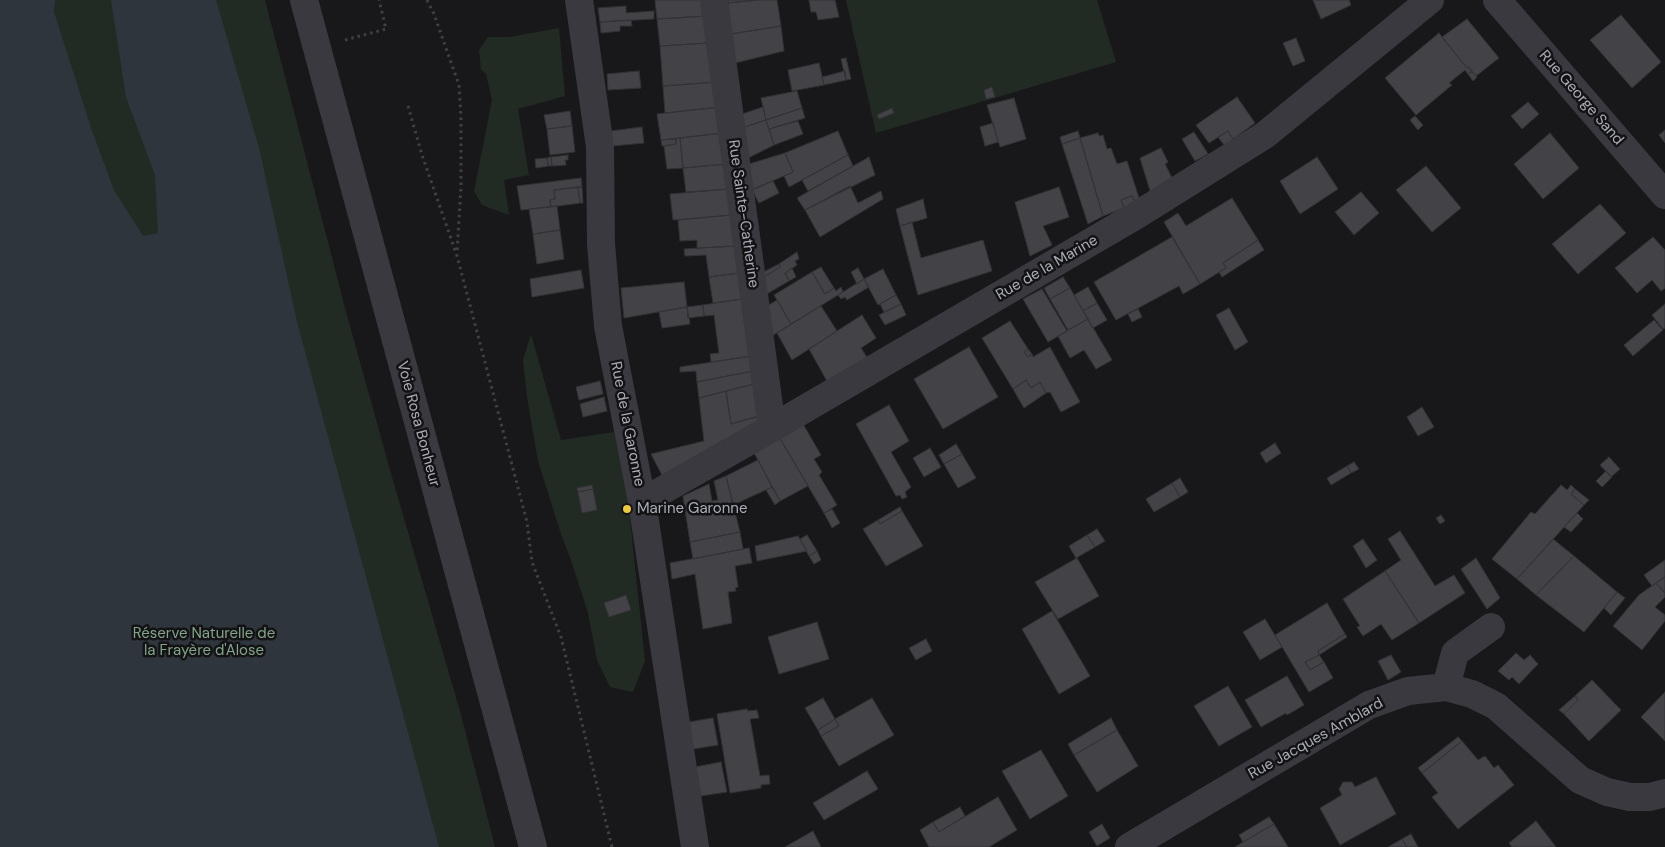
<!DOCTYPE html>
<html>
<head>
<meta charset="utf-8">
<style>
	body { margin:0 }
	canvas { display:block; background:#18181a }
</style>
</head>
<body>
<canvas width="1665" height="847"></canvas>
<script>
const c = document.querySelector('canvas').getContext('2d');
c.lineJoin = 'round';
function fillPath(path, color) { c.fillStyle = color; c.fill(path, 'evenodd'); }
const poly = rows => new Path2D(rows.map(r => 'M' + r).join(''));
function trace(path, color, width, dash) { c.strokeStyle = color; c.lineWidth = width; c.lineCap = dash ? 'butt' : 'round'; c.setLineDash(dash || []); c.stroke(path); }
function label(font, color, halo, rows, align = 'center') {
  c.font = font + ' "DM Sans",sans-serif'; c.lineWidth = 5; c.setLineDash([]); c.textBaseline = 'middle'; c.strokeStyle = halo; c.fillStyle = color; for (const [text, x, y, turn = 0] of rows) {
    c.save(); c.translate(x, y); c.rotate((+turn || 0) * Math.PI / 180); c.textAlign = isNaN(turn) ? turn : align; if (halo) c.strokeText(text, 0, 0); c.fillText(text, 0, 0); c.restore();
  }
}
const green = poly([
	[0,0,265,0,346,312,392,477,461,715,495,847,0,847],
	[846,0,1097,0,1116,62,876,133],
	[559,28,565,96,518,109,529,175,504,180,509,215,482,205,474,191,492,100,486,74,481,69,479,50,488,37,510,37],
	[531,334,561,440,614,432,628,500,645,661,633,692,610,687,597,660,588,613,571,560,562,537,538,461,527,397,523,360]
]);
const water = poly([
	[0,0,55,0,54,12,92,131,114,190,143,236,158,233,155,175,126,97,111,0,216,0,259,148,297,322,439,847,0,847]
]);
const building = poly([
	[655,0,704,0,706,16,657,19,655,0],
	[728,0,757,0,728,3,728,0],
	[757,0,777,0,781,26,731,34,728,3,757,0],
	[809,0,835,0,839,17,818,20,816,12,811,12,809,0],
	[1313,0,1349,0,1351,5,1321,19,1313,0],
	[626,6,626,13,654,11,654,19,600,22,598,8,626,6],
	[1621,15,1661,62,1632,88,1590,40,1621,15],
	[706,16,709,43,660,46,657,19,706,16],
	[1467,19,1499,58,1476,76,1469,67,1467,68,1442,37,1467,19],
	[631,20,632,26,620,26,620,31,601,33,600,22,631,20],
	[781,26,784,51,735,63,731,34,781,26],
	[1439,33,1467,68,1469,67,1472,72,1468,74,1465,70,1449,83,1452,85,1416,115,1385,78,1439,33],
	[1296,38,1305,61,1293,66,1283,43,1296,38],
	[709,43,716,82,663,86,660,46,709,43],
	[846,58,851,79,846,80,841,59,846,58],
	[819,63,824,85,792,91,788,70,819,63],
	[639,71,641,88,608,90,607,74,639,71],
	[845,71,846,80,824,85,822,77,845,71],
	[1472,72,1477,77,1473,81,1468,74,1472,72],
	[716,82,720,107,665,113,663,86,716,82],
	[992,87,995,97,986,99,984,90,992,87],
	[797,91,802,108,766,120,761,98,797,91],
	[1237,97,1255,123,1233,139,1228,131,1209,143,1196,125,1237,97],
	[1014,98,1026,139,1000,147,987,105,1014,98],
	[1528,102,1539,114,1522,129,1511,116,1528,102],
	[720,107,723,133,661,140,657,114,720,107],
	[763,107,766,120,742,128,739,115,763,107],
	[802,108,805,118,769,129,766,120,802,108],
	[892,108,894,113,879,119,877,115,892,108],
	[570,111,572,126,547,129,544,115,570,111],
	[1415,116,1423,125,1418,130,1410,120,1415,116],
	[766,120,774,145,748,158,742,128,766,120],
	[798,121,803,134,774,145,769,129,798,121],
	[993,123,998,142,985,146,980,127,993,123],
	[572,126,575,152,550,155,547,129,572,126],
	[642,127,644,143,612,146,611,131,642,127],
	[1665,130,1665,143,1659,135,1665,130],
	[838,131,848,155,789,187,784,176,793,172,785,153,838,131],
	[1078,131,1080,138,1062,144,1060,137,1078,131],
	[1228,131,1233,139,1225,146,1218,137,1228,131],
	[1194,132,1208,154,1195,161,1182,139,1194,132],
	[723,133,727,164,683,168,680,138,723,133],
	[1098,133,1099,136,1103,135,1107,149,1111,148,1117,164,1127,161,1140,201,1136,203,1132,196,1121,200,1124,208,1103,216,1080,138,1098,133],
	[1550,133,1579,168,1543,199,1514,164,1550,133],
	[680,138,683,168,667,169,664,146,676,144,676,139,680,138],
	[1080,138,1103,216,1088,224,1062,144,1080,138],
	[676,139,676,144,662,146,661,140,676,139],
	[1161,148,1168,162,1165,164,1173,180,1151,194,1140,158,1161,148],
	[785,153,793,172,751,190,749,164,785,153],
	[568,155,568,160,565,160,566,165,552,166,551,157,568,155],
	[848,155,853,166,808,191,802,180,848,155],
	[551,157,552,166,548,166,547,158,551,157],
	[869,157,875,175,805,210,797,198,869,157],
	[1317,157,1338,189,1300,214,1280,181,1317,157],
	[547,158,548,166,536,168,535,159,547,158],
	[727,164,730,189,686,192,683,168,727,164],
	[1426,166,1461,208,1432,232,1396,190,1426,166],
	[581,178,582,187,554,190,555,199,550,200,551,207,521,210,517,186,581,178],
	[773,181,779,193,759,203,752,190,773,181],
	[850,186,858,203,881,191,883,199,820,237,805,210,850,186],
	[578,187,582,187,583,203,580,203,578,187],
	[578,187,580,203,551,207,550,200,555,199,554,190,578,187],
	[1059,187,1069,217,1043,226,1052,245,1030,256,1015,202,1059,187],
	[730,189,732,215,673,220,670,194,730,189],
	[1361,192,1379,213,1354,235,1335,212,1361,192],
	[1132,196,1136,203,1124,208,1121,200,1132,196],
	[1232,198,1258,240,1223,263,1226,268,1200,284,1164,222,1178,213,1186,226,1232,198],
	[923,199,927,218,900,226,896,209,923,199],
	[1600,204,1626,233,1578,274,1552,244,1600,204],
	[557,206,560,230,533,234,529,209,557,206],
	[732,215,736,246,697,248,697,240,680,241,678,220,732,215],
	[912,222,921,258,983,240,992,271,918,295,900,226,912,222],
	[560,230,564,259,537,264,533,234,560,230],
	[1172,237,1200,284,1183,294,1179,286,1116,320,1094,282,1172,237],
	[1653,237,1665,250,1665,288,1661,291,1652,280,1637,293,1615,268,1653,237],
	[1258,240,1264,250,1222,277,1219,272,1226,268,1223,263,1258,240],
	[736,246,739,273,709,277,706,255,685,256,684,249,736,246],
	[797,252,799,259,795,261,797,265,785,273,789,281,758,299,755,283,780,267,779,264,797,252],
	[779,264,780,267,755,283,754,277,779,264],
	[821,267,834,288,825,294,812,272,821,267],
	[792,268,796,277,789,281,785,273,792,268],
	[858,268,864,279,857,284,851,272,858,268],
	[883,269,896,295,878,305,864,279,883,269],
	[581,270,584,288,532,297,530,279,581,270],
	[812,272,825,294,834,288,836,291,841,287,843,292,791,324,774,295,812,272],
	[739,273,742,299,713,303,709,277,739,273],
	[1063,277,1070,288,1050,299,1044,288,1063,277],
	[864,279,869,287,847,300,845,297,841,299,838,295,864,279],
	[684,282,687,307,624,318,621,288,684,282],
	[1088,287,1097,303,1083,311,1074,295,1088,287],
	[1070,288,1088,319,1068,330,1050,299,1070,288],
	[1042,289,1067,331,1048,342,1023,299,1042,289],
	[896,295,901,304,884,312,880,304,896,295],
	[742,299,752,356,711,362,710,354,719,353,714,315,704,316,703,305,742,299],
	[777,300,791,324,767,339,761,310,777,300],
	[1097,303,1107,320,1093,328,1083,311,1097,303],
	[901,304,906,315,885,325,879,315,901,304],
	[1665,304,1665,328,1663,329,1652,315,1665,304],
	[703,305,704,316,688,318,687,307,703,305],
	[821,306,837,331,792,360,777,333,821,306],
	[687,307,690,324,662,328,659,312,687,307],
	[1229,308,1248,342,1235,350,1216,315,1229,308],
	[1138,309,1142,317,1132,322,1128,314,1138,309],
	[862,315,876,338,861,348,868,359,827,381,809,349,862,315],
	[1088,319,1112,360,1096,369,1084,350,1070,358,1058,336,1088,319],
	[1654,320,1663,330,1633,356,1624,345,1654,320],
	[1010,321,1028,349,1024,352,1028,357,1032,354,1033,357,1050,347,1080,402,1061,412,1050,392,1046,393,1040,382,1031,388,1026,380,1013,389,982,338,1010,321],
	[969,347,998,397,943,429,914,379,969,347],
	[1028,349,1032,354,1028,357,1024,352,1028,349],
	[752,356,753,371,697,382,696,371,680,372,680,367,752,356],
	[753,371,754,384,699,398,697,382,753,371],
	[1026,380,1031,388,1040,382,1046,393,1024,408,1013,389,1026,380],
	[600,381,603,394,579,400,576,387,600,381],
	[754,384,759,416,731,424,726,391,754,384],
	[726,391,731,424,759,416,757,428,662,475,651,454,704,441,699,398,726,391],
	[604,397,607,411,583,417,580,404,604,397],
	[889,405,909,441,891,452,911,487,905,492,907,497,902,499,900,495,896,496,856,424,889,405],
	[1422,407,1434,427,1418,436,1407,417,1422,407],
	[803,424,821,455,814,459,822,472,819,475,837,505,824,513,779,437,803,424],
	[779,437,808,486,780,501,753,451,779,437],
	[1275,443,1281,453,1266,463,1260,453,1275,443],
	[956,444,962,454,944,464,939,455,956,444],
	[930,448,941,467,924,477,913,458,930,448],
	[962,454,976,478,958,488,944,464,962,454],
	[1609,457,1620,469,1611,477,1600,465,1609,457],
	[758,460,772,487,733,505,726,476,758,460],
	[1354,462,1359,469,1351,473,1347,466,1354,462],
	[1347,466,1351,473,1331,485,1327,478,1347,466],
	[1606,471,1612,477,1602,487,1596,481,1606,471],
	[726,476,740,532,690,542,683,496,709,484,712,501,718,500,714,481,726,476],
	[1180,478,1188,492,1180,497,1172,483,1180,478],
	[1172,483,1180,497,1154,512,1146,499,1172,483],
	[592,485,593,489,578,492,577,488,592,485],
	[1561,485,1567,490,1571,485,1575,489,1571,494,1584,505,1517,579,1492,559,1531,512,1535,514,1561,485],
	[772,487,780,501,775,505,766,490,772,487],
	[593,489,597,510,582,513,578,492,593,489],
	[1575,489,1589,500,1584,505,1571,494,1575,489],
	[900,507,902,511,880,524,878,520,900,507],
	[832,509,840,523,832,528,824,513,832,509],
	[902,511,923,546,886,566,863,529,878,520,880,524,902,511],
	[1577,513,1583,519,1571,532,1564,527,1577,513],
	[1441,515,1445,521,1440,524,1436,518,1441,515],
	[1097,529,1105,541,1095,547,1087,535,1097,529],
	[1400,531,1435,586,1454,575,1465,593,1419,623,1385,571,1401,560,1388,539,1400,531],
	[740,532,743,549,693,559,690,542,740,532],
	[807,535,817,551,809,556,800,539,807,535],
	[1087,535,1095,547,1076,558,1069,546,1087,535],
	[798,536,807,551,757,561,755,546,798,536],
	[1363,539,1377,560,1366,568,1353,546,1363,539],
	[1553,539,1574,556,1536,595,1517,579,1553,539],
	[749,548,752,563,735,566,738,587,735,588,736,591,728,592,732,623,703,629,695,574,672,579,670,563,749,548],
	[817,551,821,560,814,564,809,556,817,551],
	[1574,556,1617,592,1584,632,1536,595,1574,556],
	[1077,558,1099,596,1058,619,1035,582,1077,558],
	[1476,558,1500,598,1487,609,1461,569,1476,558],
	[1665,560,1665,577,1652,586,1644,575,1665,560],
	[1385,571,1419,623,1392,640,1381,624,1363,636,1357,627,1360,626,1343,599,1385,571],
	[1665,577,1665,593,1656,583,1665,577],
	[1656,583,1665,593,1665,597,1655,607,1665,615,1665,621,1642,650,1613,626,1639,595,1656,583],
	[1617,592,1625,598,1611,615,1604,608,1617,592],
	[626,595,631,610,609,617,604,603,626,595],
	[1327,603,1345,634,1318,651,1319,655,1305,662,1310,670,1324,662,1333,678,1309,692,1275,635,1327,603],
	[1052,611,1090,676,1059,694,1022,629,1052,611],
	[1265,619,1282,647,1260,660,1243,632,1265,619],
	[817,622,829,659,779,674,768,637,817,622],
	[1345,634,1347,637,1319,655,1318,651,1345,634],
	[926,639,932,651,916,660,909,648,926,639],
	[1516,653,1524,660,1530,655,1538,664,1519,684,1512,677,1509,680,1498,671,1516,653],
	[1319,655,1324,662,1310,670,1305,662,1319,655],
	[1391,655,1401,672,1388,680,1378,661,1391,655],
	[1287,676,1304,705,1287,715,1286,713,1261,727,1245,700,1287,676],
	[1592,680,1621,710,1589,741,1564,714,1578,700,1575,696,1592,680],
	[1228,686,1252,727,1219,746,1194,706,1228,686],
	[1665,692,1665,741,1641,717,1665,692],
	[1575,696,1578,700,1564,714,1559,710,1575,696],
	[823,698,835,719,818,730,805,708,823,698],
	[872,698,894,735,839,766,821,736,839,726,835,719,872,698],
	[747,709,748,711,757,710,759,718,750,719,760,776,769,775,770,784,761,785,761,788,730,793,717,714,747,709],
	[713,718,718,745,693,749,689,722,713,718],
	[1111,718,1117,730,1074,755,1068,744,1111,718],
	[835,719,839,726,821,736,818,730,835,719],
	[1117,730,1138,766,1097,792,1074,755,1117,730],
	[1458,737,1462,741,1422,773,1418,768,1458,737],
	[1462,741,1478,760,1485,756,1494,768,1498,765,1514,785,1458,829,1432,797,1438,793,1422,773,1462,741],
	[1041,750,1068,796,1030,819,1002,771,1041,750],
	[721,762,727,792,700,796,695,767,721,762],
	[867,771,878,789,824,820,813,803,867,771],
	[1376,777,1396,814,1340,845,1320,808,1342,795,1339,789,1343,782,1352,782,1355,787,1376,777],
	[998,797,1017,830,989,847,929,847,920,830,933,822,939,832,998,797],
	[960,807,965,816,939,832,933,822,960,807],
	[1269,817,1274,824,1243,842,1239,835,1269,817],
	[1536,821,1556,847,1512,847,1509,843,1536,821],
	[1102,824,1110,838,1097,846,1089,832,1102,824],
	[1274,824,1288,847,1235,847,1243,842,1274,824],
	[813,831,821,847,785,847,813,831],
	[1411,834,1418,847,1407,847,1402,839,1411,834],
	[1402,839,1407,847,1388,847,1402,839]
]);
const path = poly([
	[427,0,434,14,459,85,461,118,461,186,457,253],
	[345,40,386,29,379,0],
	[408,106,422,155,457,256,527,522,532,562,561,637,612,847]
]);
const minor = poly([
	[304,0,533,847],
	[579,0,600,147,601,244,608,326,642,502,695,847],
	[714,0,772,428],
	[1497,0,1665,195],
	[642,502,772,428,1137,215,1265,135,1430,0],
	[1446,687,1455,653,1491,627],
	[1129,847,1369,705,1408,691,1446,687,1472,694,1496,706,1580,780,1607,792,1630,797,1650,797,1665,793]
]);
const markers = [
	[627,509,5,"#e8c942"]
];
const streetNames = [
	["Rue George Sand",1581,98,49],
	["Rue Sainte-Catherine",743,214,82],
	["Rue de la Marine",1047,268,-30],
	["Voie Rosa Bonheur",418,424,75],
	["Rue de la Garonne",627,424,79],
	["Rue Jacques Amblard",1316,739,-29]
];
const poiNames = [
	["Marine Garonne",637,509]
];
const parkNames = [
	["Réserve Naturelle de",204,634],
	["la Frayère d'Alose",204,651]
];
fillPath(green, '#222a24');
fillPath(water, '#2f353d');
fillPath(building, '#424247');
trace(building, '#333236', 1);
trace(path, '#3f4046', 3, [2.5, 4]);
trace(minor, '#39393f', 28);
for (const [x, y, r, color] of markers) { const dot = new Path2D(); dot.arc(x, y, r, 0, 2 * Math.PI); c.fillStyle = color; c.fill(dot); trace(dot, '#131315', 2); }
label('15px', '#abadb9', '#131315', streetNames);
label('15px', '#abadb9', '#131315', poiNames, 'left');
label('15px', '#83a38a', '#131315', parkNames);
</script>
</body>
</html>
